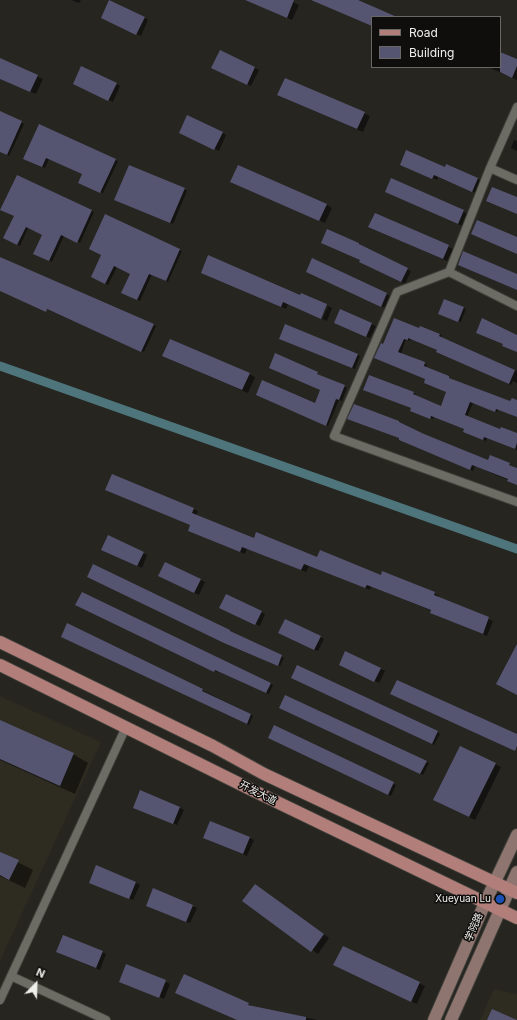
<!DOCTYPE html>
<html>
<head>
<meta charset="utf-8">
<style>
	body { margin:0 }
	#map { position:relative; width:517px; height:1020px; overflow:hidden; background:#262520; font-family:Inter,sans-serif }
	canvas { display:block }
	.legend { position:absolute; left:371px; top:16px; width:130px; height:52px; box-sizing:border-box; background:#0f0e0c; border:1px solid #696865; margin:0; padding:5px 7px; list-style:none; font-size:12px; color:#efefeb }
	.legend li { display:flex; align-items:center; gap:8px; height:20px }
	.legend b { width:20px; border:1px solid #696865 }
	.north { position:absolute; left:16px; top:964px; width:40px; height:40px; -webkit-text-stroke:3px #0f0e0c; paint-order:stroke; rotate:23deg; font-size:11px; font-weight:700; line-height:16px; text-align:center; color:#efefeb }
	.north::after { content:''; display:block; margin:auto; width:14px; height:18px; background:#efefeb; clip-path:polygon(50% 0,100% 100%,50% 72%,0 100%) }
</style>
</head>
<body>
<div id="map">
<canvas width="517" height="1020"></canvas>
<ul class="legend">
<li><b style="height:5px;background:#b17e7a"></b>Road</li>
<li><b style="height:11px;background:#555572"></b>Building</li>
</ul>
<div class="north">N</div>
</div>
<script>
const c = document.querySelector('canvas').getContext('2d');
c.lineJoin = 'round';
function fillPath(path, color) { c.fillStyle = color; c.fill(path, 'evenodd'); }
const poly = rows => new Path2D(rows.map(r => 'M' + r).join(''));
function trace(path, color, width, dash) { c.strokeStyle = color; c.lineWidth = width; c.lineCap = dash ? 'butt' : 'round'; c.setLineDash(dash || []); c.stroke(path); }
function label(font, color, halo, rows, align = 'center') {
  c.font = font + ' Inter,"Noto Sans SC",sans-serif'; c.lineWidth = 3; c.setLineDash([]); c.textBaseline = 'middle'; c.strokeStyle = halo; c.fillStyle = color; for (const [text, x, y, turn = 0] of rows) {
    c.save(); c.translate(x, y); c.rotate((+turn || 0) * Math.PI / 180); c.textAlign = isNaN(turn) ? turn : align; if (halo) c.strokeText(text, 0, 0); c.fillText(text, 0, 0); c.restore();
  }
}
const built = poly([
	[0,696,101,742,0,961],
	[494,989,517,994,517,1020,480,1020]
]);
const shadow = poly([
	[71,0,81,0,79,3],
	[245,0,288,0,299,5,292,20],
	[144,17,148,20,141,36,106,20],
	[500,53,517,61,517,80,488,67,500,67],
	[0,59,43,79,36,94,0,79],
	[255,68,259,70,251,86,217,70],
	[116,83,120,86,113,102,78,86],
	[284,98,364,113,370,116,363,132],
	[0,112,24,124,9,156,0,152],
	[40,125,118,161,103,193,82,184,83,174,49,159,45,168,27,160],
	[222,132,226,135,219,151,184,135],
	[514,140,517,141,517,151,511,148],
	[446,165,482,181,476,193,438,177,437,180,405,167,445,168],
	[17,176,94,212,80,243,64,236,52,262,37,255,43,235,28,228,20,246,4,238,15,216],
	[237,185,327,205,332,208,325,223],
	[184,189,187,191,173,224,118,201],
	[390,194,463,211,467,214,462,226],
	[375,214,453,249,447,261,374,229],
	[105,216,182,251,168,282,152,274,140,301,125,294,131,274,117,267,108,285,95,278,103,255],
	[328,230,359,243,363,247,411,271,405,284,364,264],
	[209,257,288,304,286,309,207,275],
	[0,258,156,326,144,352,0,289],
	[459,265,517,275,517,290,463,267],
	[312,274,386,294,390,296,385,308],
	[445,300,466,309,461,322,442,315],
	[328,306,332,308,327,321,322,319],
	[340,310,376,326,370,338,339,325],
	[286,326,360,356,355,369,283,340],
	[421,327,440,334,442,336,441,338,517,371,517,383,513,381,511,385,440,353,438,349,411,339,410,341,406,339,401,354,427,365,426,368,481,392,511,402,517,401,517,417,499,409,497,412,473,403,467,417,500,431,517,434,517,450,487,438,486,441,467,433,465,429,434,417,433,419,414,412,412,408,367,391,413,393,416,394,415,396,442,407,447,392,426,379,384,345,420,329],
	[169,359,249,374,255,377,248,393],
	[273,369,317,373,319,376,347,388,342,401,339,400,328,426,259,396,315,404,321,390],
	[401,425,488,461,490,456,517,468,517,484,475,466,473,471,402,441,400,438],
	[110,492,193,509,198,511,196,516,254,539,434,593,439,596,438,598,493,621,487,636,436,615,432,611,371,586,370,590,309,566,306,572,247,548,245,554,193,533,189,531,191,525],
	[108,537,147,555,142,568,106,551],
	[164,578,201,580,205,582,199,595],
	[79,606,270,683,273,685,269,694,217,671,217,672],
	[225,610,261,612,265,614,260,626],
	[68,625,251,714,253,716,249,725,65,638],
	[230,631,232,633,284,658,280,666,228,644],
	[283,635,320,637,324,639,318,651],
	[344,667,381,669,385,671,379,683],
	[295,679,437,732,440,734,434,745],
	[283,709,426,762,429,763,423,775],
	[0,721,73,754,88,763,75,794,0,760],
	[274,726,396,785,391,796,271,739],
	[495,764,501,767,475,820,440,803],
	[179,807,184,810,177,825,138,809],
	[250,838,254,840,247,856,208,840],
	[0,853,33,870,25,888,0,876],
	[136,883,140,885,133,900,94,884],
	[255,885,329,938,318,954,244,901],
	[192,906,197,908,190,923,151,908],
	[343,947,425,986,417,1004,340,968],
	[102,952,106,954,100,970,61,954],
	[127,966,170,984,164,999,124,983],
	[176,993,248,1004,254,1007,318,1020,238,1020]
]);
const canal = poly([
	[0,366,517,549]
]);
const building = poly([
	[109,0,145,17,136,35,101,18],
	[245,0,294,0,287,18],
	[311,0,358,0,397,17,372,17,372,26],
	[220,50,255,67,247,85,211,68],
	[500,52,517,59,517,66,512,78,500,72],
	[0,58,38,75,30,92,0,79],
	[81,66,117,83,108,101,73,84],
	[285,78,365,112,357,129,277,95],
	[0,111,22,121,7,155,0,152],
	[187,115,223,132,214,150,179,133],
	[39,124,116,159,100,193,78,183,82,174,46,158,42,167,23,159],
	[406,150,445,167,446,164,478,178,472,192,434,175,432,179,400,165],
	[129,165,185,188,170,223,114,200],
	[238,165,327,204,319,221,230,182],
	[17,175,92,210,77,243,61,235,49,261,33,254,42,235,26,227,17,245,3,238,14,216,0,210],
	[391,178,464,210,458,224,385,192],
	[492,187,517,197,517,214,486,201],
	[375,213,449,245,443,259,368,227],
	[105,214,180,249,166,281,149,274,137,300,121,293,130,274,114,266,105,284,91,277,101,255,89,249],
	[477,220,517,237,517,254,471,234],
	[327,229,359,243,359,244,408,268,401,282,359,262,360,260,321,243],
	[463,251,517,274,517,290,458,265],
	[208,255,300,295,301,293,327,304,321,319,283,302,281,307,201,273],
	[0,257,154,324,141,352,47,309,46,312,0,291],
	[312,258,387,293,381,307,306,272],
	[444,299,464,307,458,322,438,314],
	[340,309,372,323,366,337,334,323],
	[394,318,419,328,420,326,440,334,439,336,515,370,509,384,436,352,437,350,408,338,408,340,404,339,398,352,425,362,424,366,449,376,449,378,510,401,512,398,517,400,517,417,496,409,495,412,470,402,465,415,500,429,501,427,517,433,517,443,515,449,484,437,483,440,463,432,464,429,431,416,430,419,410,411,411,408,363,390,369,375,414,392,413,394,441,406,446,392,424,383,425,379,374,358,381,343,383,344],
	[482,318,517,335,517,352,502,346,503,344,476,333],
	[285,324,358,354,352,368,279,339],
	[170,339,250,373,242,390,162,356],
	[275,353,318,372,317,374,345,385,339,400,336,399,326,426,256,395,262,380,315,403,320,390,269,368],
	[354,404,399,421,399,422,424,434,488,460,490,455,510,463,509,465,517,468,517,485,507,481,508,479,472,465,470,470,399,440,399,438,347,419],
	[112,474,194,508,192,513,254,538,256,532,317,557,320,550,381,575,382,571,435,592,434,595,489,617,483,634,430,613,431,610,367,585,365,588,304,564,301,570,242,547,240,552,188,531,190,525,105,490],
	[108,535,144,552,137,566,101,550],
	[165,562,201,579,194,593,158,576],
	[93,564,230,630,230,631,282,655,278,666,224,643,87,577],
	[82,592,271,683,266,693,215,670,214,672,75,605],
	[226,594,262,611,255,625,219,608],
	[285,619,321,636,314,650,278,633],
	[67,623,203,689,202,691,251,714,247,724,61,637],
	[517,644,517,695,496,684],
	[345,651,381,668,374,682,339,665],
	[297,665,438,731,432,744,291,678],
	[397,680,517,734,517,746,515,751,390,694],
	[285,695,427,761,420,774,279,708],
	[0,720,74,753,60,786,0,759],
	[274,725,394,782,388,795,268,738],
	[460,746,496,763,469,817,433,800],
	[140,790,180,807,173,824,133,808],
	[210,821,250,837,243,854,203,838],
	[0,852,19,860,9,880,0,875],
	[96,865,136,882,129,899,89,883],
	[255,884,324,934,311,952,242,901],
	[153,888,193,905,186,922,146,906],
	[63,935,103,951,96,968,56,952],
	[343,946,420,982,411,1002,333,965],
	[126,964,166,980,159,998,119,982],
	[184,974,249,1003,248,1005,306,1017,306,1020,237,1020,175,993],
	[492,1009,517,1020,487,1020]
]);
const minor = poly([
	[517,107,490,168,517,180],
	[490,168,449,272,397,292,334,436,517,502],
	[449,272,517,306],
	[11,976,106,1020],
	[0,1000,126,727]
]);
const secondary = poly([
	[434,1020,485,903,517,835],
	[451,1020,517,872]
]);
const primary = poly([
	[0,642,213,746,264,774,517,893],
	[0,665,252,790,517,918]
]);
const markers = [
	[500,899,5,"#1a4fb4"]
];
const streetNames = [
	["开发大道",258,793,27],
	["学院路",474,927,-66]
];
const poiNames = [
	["Xueyuan Lu",491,899]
];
fillPath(built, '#2e2c21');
fillPath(shadow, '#0007');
trace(canal, '#4d757b', 9);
fillPath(building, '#555572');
trace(minor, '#40403b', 10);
trace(secondary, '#40403b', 14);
trace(primary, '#40403b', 14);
trace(minor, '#6c6b64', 8);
trace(secondary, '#8e756f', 12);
trace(primary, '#b17e7a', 12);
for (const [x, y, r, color] of markers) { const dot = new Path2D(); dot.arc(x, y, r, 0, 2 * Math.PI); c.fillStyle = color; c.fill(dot); trace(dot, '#0f0e0c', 1.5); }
label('10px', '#efefeb', '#0f0e0c', streetNames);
label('10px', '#efefeb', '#0f0e0c', poiNames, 'right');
</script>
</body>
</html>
